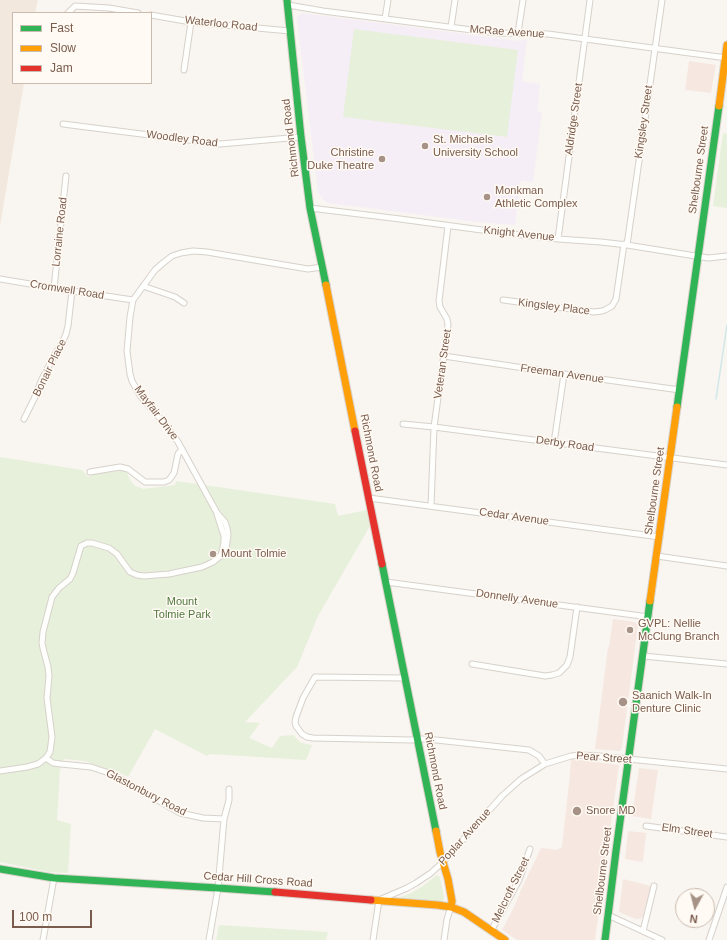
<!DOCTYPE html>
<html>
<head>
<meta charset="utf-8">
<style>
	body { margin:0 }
	#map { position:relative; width:727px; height:940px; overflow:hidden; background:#f9f5f0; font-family:Helvetica,sans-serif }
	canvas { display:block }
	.legend { position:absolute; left:12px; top:12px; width:140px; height:72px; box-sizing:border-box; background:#fffaf3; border:1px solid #cabbb1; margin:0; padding:5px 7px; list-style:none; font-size:12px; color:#7a5c4d }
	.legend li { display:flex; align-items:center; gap:8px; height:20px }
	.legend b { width:20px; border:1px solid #cabbb1 }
	.north { position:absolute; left:675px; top:888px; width:40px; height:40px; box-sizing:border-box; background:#fffaf3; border:1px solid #cabbb1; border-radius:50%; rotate:187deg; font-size:11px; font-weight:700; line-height:16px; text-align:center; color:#7a5c4d }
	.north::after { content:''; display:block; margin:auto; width:14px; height:18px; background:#a69286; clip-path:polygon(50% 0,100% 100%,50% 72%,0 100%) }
	.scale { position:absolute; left:12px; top:910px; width:80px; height:18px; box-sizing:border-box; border:2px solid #7a5c4d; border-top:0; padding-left:5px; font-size:12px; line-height:14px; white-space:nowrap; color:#7a5c4d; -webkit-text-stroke:3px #fffaf3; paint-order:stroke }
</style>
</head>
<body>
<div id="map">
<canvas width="727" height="940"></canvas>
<ul class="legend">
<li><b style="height:5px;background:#30b455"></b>Fast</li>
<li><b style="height:5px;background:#ff9f0a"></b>Slow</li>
<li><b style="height:5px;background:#e5322d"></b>Jam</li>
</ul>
<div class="north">N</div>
<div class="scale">100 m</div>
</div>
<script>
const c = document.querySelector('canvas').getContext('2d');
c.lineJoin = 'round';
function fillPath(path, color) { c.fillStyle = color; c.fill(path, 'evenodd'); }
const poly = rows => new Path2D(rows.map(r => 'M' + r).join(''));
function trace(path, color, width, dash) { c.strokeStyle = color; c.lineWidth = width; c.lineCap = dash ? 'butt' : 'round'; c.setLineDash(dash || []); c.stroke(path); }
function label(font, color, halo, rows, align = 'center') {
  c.font = font + ' Helvetica,sans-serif'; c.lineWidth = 3; c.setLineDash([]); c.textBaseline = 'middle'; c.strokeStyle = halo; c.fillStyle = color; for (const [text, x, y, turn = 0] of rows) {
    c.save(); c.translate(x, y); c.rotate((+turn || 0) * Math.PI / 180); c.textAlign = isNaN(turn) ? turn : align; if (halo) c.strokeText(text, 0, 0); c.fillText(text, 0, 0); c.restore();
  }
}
const residential = poly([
	[0,0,38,0,35,13,13,13,13,83,24,83,0,226]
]);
const commercial = poly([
	[689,61,716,65,711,93,685,90],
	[613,619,635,622,638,625,622,747,620,751,618,751,595,749,608,647,609,647],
	[571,759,619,765,595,940,517,940,502,930,513,909,520,893,520,892,541,848,557,850,562,847,570,774],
	[639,768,658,770,651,819,632,816],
	[628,831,646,833,643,862,625,859],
	[623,879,651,886,643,916,640,919,636,919,621,913,619,911]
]);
const education = poly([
	[302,13,519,41,527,39,522,81,540,84,537,111,542,112,533,182,521,181,515,225,478,222,328,203,322,198,318,192,297,20,298,16]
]);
const green = poly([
	[354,29,518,50,507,137,343,117],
	[723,133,727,134,727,208,713,206],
	[0,457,82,470,88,477,95,474,123,470,127,473,130,480,134,485,138,487,143,489,175,485,176,481,335,504,338,516,367,510,370,526,318,616,297,667,245,722,260,723,249,738,272,748,280,736,293,735,300,742,306,744,312,745,306,760,210,754,207,756,155,729,128,777,122,774,85,761,64,759,60,769,57,820,71,824,68,873,49,872,0,862],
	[437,875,438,876,440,877,444,897,443,902,400,898,401,897,411,893,423,886],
	[219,925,328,932,326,940,216,940]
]);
const stream = poly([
	[716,399,727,325]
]);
const street = poly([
	[288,5,323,11,480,31,499,33,548,34,727,58],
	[68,13,75,6,109,8,138,13],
	[151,15,191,22,290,31],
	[385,19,388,0],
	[451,27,455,0],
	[518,33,523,0],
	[184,70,191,22],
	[63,124,220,144,301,137],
	[310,208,400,219,504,233,558,239,601,242,627,245,708,258,727,256],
	[558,239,590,0],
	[627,245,662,0],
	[0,279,72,291,133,300],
	[143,286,175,297,184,303],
	[54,288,66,176],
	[503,300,594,312,602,311,605,310,612,306,616,299,624,244],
	[444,356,564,374,680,390],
	[24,419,34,399,42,379,54,356,62,343,66,334,68,326,72,291],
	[403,424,434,427,727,465],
	[554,443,564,374],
	[90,472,120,467,128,469,145,482,164,482,169,480,174,473,178,454,182,449],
	[369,498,660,537],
	[431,506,434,427,448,325,447,319,440,307,439,301,448,226],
	[217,514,224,536,224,542,221,556],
	[657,556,727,566],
	[386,582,649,617],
	[643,656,727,664],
	[472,664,545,676,552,675,559,673,567,665,570,657,577,607],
	[405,678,315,677,303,698,296,717,295,722,296,726,302,734,307,737,313,738,412,740,417,739,427,739,529,750,539,756,545,764],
	[46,758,53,763,61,764,91,767,106,772,126,782,180,813,203,818,224,819],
	[0,771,27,767,38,764,46,758,50,752,52,737,47,698,49,676,48,667,43,648,42,643,43,632,52,597,59,588,70,579,73,573,78,556,81,546,87,543,92,543,109,548,117,554,130,572,137,575,144,576,169,574,202,567,213,562,225,552,226,549,228,535,227,528,225,522,217,513,178,442,166,425,141,397,132,381,130,374,127,351,130,317,133,300,155,270,163,263,172,256,181,253,193,251,207,252,308,269,322,267],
	[646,826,727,837],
	[608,915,662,940],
	[491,931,519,880,530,849],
	[643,931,654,886],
	[43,940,54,878],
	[209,940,218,888,224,819,229,800,229,789],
	[373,940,379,900,407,888,416,883,431,873,443,862,502,796,521,779,545,764,571,756,581,755,599,756,727,769],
	[444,940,447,919,451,907],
	[709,940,727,887]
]);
const fast = poly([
	[287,0,301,137,310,208,326,285],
	[677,407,719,106],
	[382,564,436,831],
	[0,869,54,878,218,888,275,892],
	[605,940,616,851,650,601]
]);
const slow = poly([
	[719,106,727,45],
	[326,285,355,431],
	[650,601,677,407],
	[436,831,440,852,448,879,452,901,451,907],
	[371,900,437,905,451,907,464,912,505,940]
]);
const jam = poly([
	[355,431,382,564],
	[275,892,371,900]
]);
const markers = [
	[425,146,4,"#a69286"],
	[382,159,4,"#a69286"],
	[487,197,4,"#a69286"],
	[213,554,4,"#a69286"],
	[630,630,4,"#a69286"],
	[623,702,5,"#a69286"],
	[577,811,5,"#a69286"]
];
const streetNames = [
	["Waterloo Road",221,24,6],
	["McRae Avenue",507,32,4],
	["Aldridge Street",574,119,-82],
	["Kingsley Street",644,122,-82],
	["Richmond Road",291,138,-97],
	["Woodley Road",182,139,7],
	["Shelbourne Street",699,170,-82],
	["Lorraine Road",60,232,-84],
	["Knight Avenue",519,234,6],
	["Cromwell Road",67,290,9],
	["Kingsley Place",554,307,7],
	["Veteran Street",443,364,-82],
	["Bonair Place",50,368,-64],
	["Freeman Avenue",562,374,8],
	["Mayfair Drive",156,413,53],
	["Derby Road",565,444,8],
	["Richmond Road",371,453,79],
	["Shelbourne Street",655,491,-82],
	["Cedar Avenue",514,517,8],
	["Donnelly Avenue",517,599,8],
	["Pear Street",604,758,4],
	["Richmond Road",435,771,79],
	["Glastonbury Road",146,793,27],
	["Elm Street",687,831,8],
	["Poplar Avenue",465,837,-48],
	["Shelbourne Street",603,871,-83],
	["Cedar Hill Cross Road",258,880,4],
	["Melcroft Street",511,890,-64]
];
const poiNames = [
	["St. Michaels",433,140],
	["University School",433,153],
	["Christine",374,153,"right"],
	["Duke Theatre",374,166,"right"],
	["Monkman",495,191],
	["Athletic Complex",495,204],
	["Mount Tolmie",221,554],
	["GVPL: Nellie",638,624],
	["McClung Branch",638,637],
	["Saanich Walk-In",632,696],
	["Denture Clinic",632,709],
	["Snore MD",586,811]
];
const parkNames = [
	["Mount",182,602],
	["Tolmie Park",182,615]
];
fillPath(residential, '#f2e8de');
fillPath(commercial, '#f6e8e1');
fillPath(education, '#f6eef6');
fillPath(green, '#e7f0db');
trace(stream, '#d0e8ea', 1.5);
trace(street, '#d7d1cb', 7);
trace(fast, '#d9d2cb', 9);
trace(slow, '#d9d2cb', 9);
trace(jam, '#d9d2cb', 9);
trace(street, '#fefefd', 5);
trace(fast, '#30b455', 7);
trace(slow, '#ff9f0a', 7);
trace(jam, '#e5322d', 7);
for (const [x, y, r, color] of markers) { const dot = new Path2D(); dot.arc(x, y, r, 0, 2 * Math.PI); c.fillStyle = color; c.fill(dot); trace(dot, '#fffaf3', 1.5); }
label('11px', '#7a5c4d', '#fffaf3', streetNames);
label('11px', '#7a5c4d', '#fffaf3', poiNames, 'left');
label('11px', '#537a41', '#fffaf3', parkNames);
</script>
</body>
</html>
